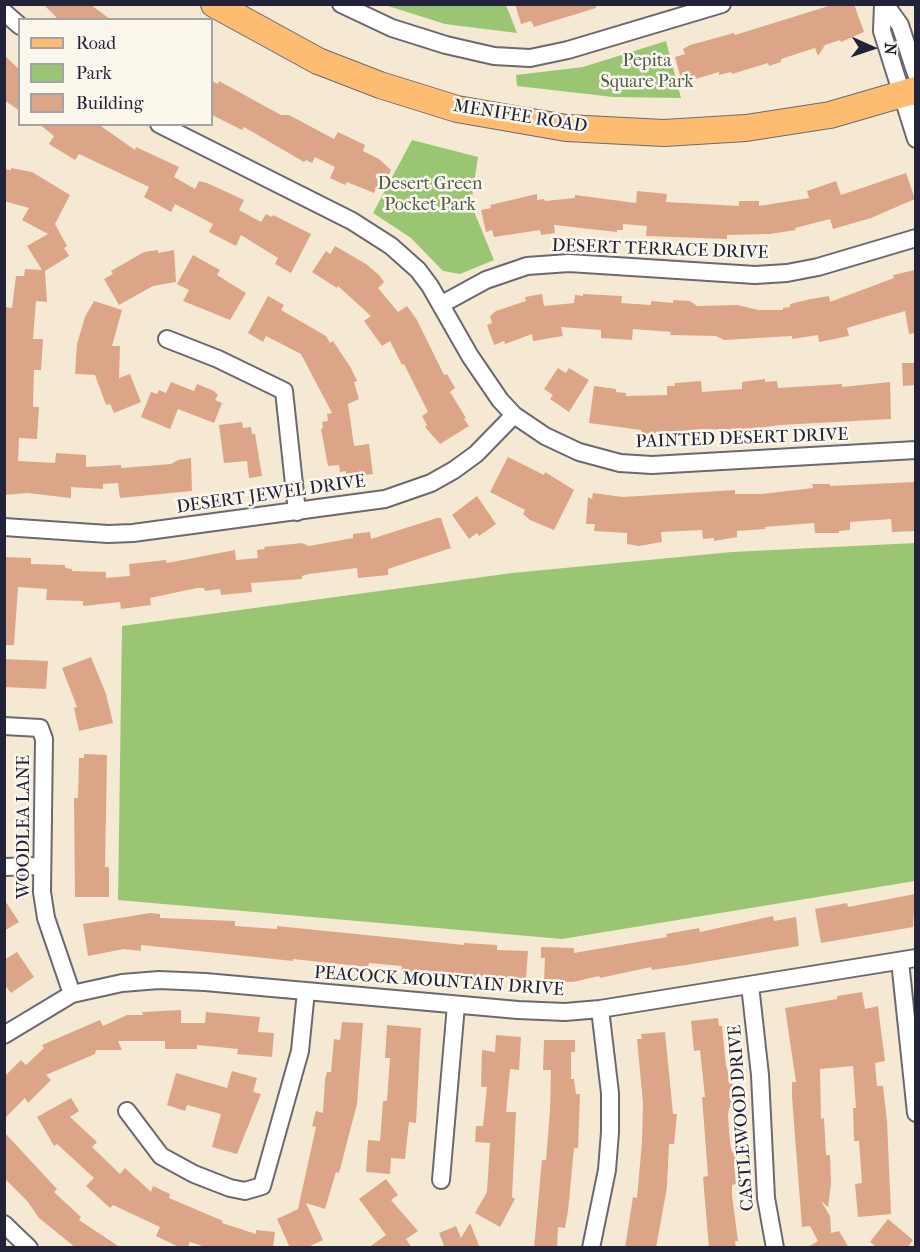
<!DOCTYPE html>
<html>
<head>
<meta charset="utf-8">
<style>
	body { margin:0 }
	#map { position:relative; width:920px; height:1252px; overflow:hidden; background:#f6e9d3; font-family:"IM FELL French Canon",serif }
	canvas { display:block }
	.frame { position:absolute; inset:0; border:6px solid #22223b; pointer-events:none }
	.legend { position:absolute; left:18px; top:18px; width:195px; height:108px; box-sizing:border-box; background:#fbf7ec; border:2px solid #a4a2a5; margin:0; padding:8px 10px; list-style:none; font-size:18px; color:#22223b }
	.legend li { display:flex; align-items:center; gap:12px; height:30px }
	.legend b { width:30px; border:2px solid #a4a2a5 }
	.north { position:absolute; left:842px; top:18px; width:60px; height:60px; -webkit-text-stroke:4px #fbf7ec; paint-order:stroke; rotate:93deg; font-size:16px; font-weight:700; line-height:24px; text-align:center; color:#22223b }
	.north::after { content:''; display:block; margin:auto; width:21px; height:27px; background:#22223b; clip-path:polygon(50% 0,100% 100%,50% 72%,0 100%) }
</style>
</head>
<body>
<div id="map">
<canvas width="920" height="1252"></canvas>
<div class="frame"></div>
<ul class="legend">
<li><b style="height:8px;background:#febc71"></b>Road</li>
<li><b style="height:16px;background:#9ac673"></b>Park</li>
<li><b style="height:16px;background:#dda587"></b>Building</li>
</ul>
<div class="north">N</div>
</div>
<script>
const c = document.querySelector('canvas').getContext('2d');
c.lineJoin = 'round';
function fillPath(path, color) { c.fillStyle = color; c.fill(path, 'evenodd'); }
const poly = rows => new Path2D(rows.map(r => 'M' + r).join(''));
function trace(path, color, width, dash) { c.strokeStyle = color; c.lineWidth = width; c.lineCap = dash ? 'butt' : 'round'; c.setLineDash(dash || []); c.stroke(path); }
function label(font, color, halo, rows, align = 'center') {
  c.font = font + ' "IM FELL French Canon",serif'; c.lineWidth = 5; c.setLineDash([]); c.textBaseline = 'middle'; c.strokeStyle = halo; c.fillStyle = color; for (const [text, x, y, turn = 0] of rows) {
    c.save(); c.translate(x, y); c.rotate((+turn || 0) * Math.PI / 180); c.textAlign = isNaN(turn) ? turn : align; if (halo) c.strokeText(text, 0, 0); c.fillText(text, 0, 0); c.restore();
  }
}
const green = poly([
	[385,5,506,5,517,33,445,24],
	[666,41,681,98,613,97,517,86,516,75,583,67],
	[412,140,478,157,471,204,494,260,460,274,443,271,411,238,373,213],
	[915,543,915,881,562,939,118,900,122,626,512,573,732,552]
]);
const building = poly([
	[43,4,90,4,111,20,59,20],
	[515,4,596,4,596,8,534,27,531,21,521,24],
	[835,4,854,4,864,32,841,42,840,40,825,45,818,56,815,48,781,59,781,62,769,66,768,63,732,74,731,72,719,75,719,72,682,83,675,57,685,54,683,49,690,45,734,33,735,35],
	[4,55,20,70,20,111,4,100],
	[212,81,218,84,219,81,281,115,289,115,334,139,338,132,365,145,363,151,379,159,391,170,383,187,378,185,374,193,347,182,345,185,330,178,335,167,315,157,312,163,306,160,304,162,244,127,242,130,212,115],
	[39,124,98,124,135,150,136,147,179,167,174,177,195,189,199,181,207,183,244,200,239,210,261,222,266,214,272,217,273,215,311,234,291,273,275,264,278,258,241,235,236,246,209,232,213,224,175,204,171,212,144,197,149,187,79,154,75,160,49,144,54,136],
	[11,168,32,172,70,195,55,224,67,246,64,248,69,256,45,271,47,302,36,301,33,339,43,339,41,370,34,370,33,407,39,407,37,439,19,438,18,461,55,463,56,453,86,455,86,467,121,465,121,468,171,464,178,460,191,458,192,491,120,498,118,483,103,484,103,489,71,487,71,498,27,493,4,495,5,307,12,308,16,276,24,276,25,269,42,270,27,246,48,234,22,220,29,208,4,201,4,169,11,170],
	[906,173,915,199,871,218,833,229,830,219,795,228,796,230,770,234,727,235,727,239,646,236,647,226,623,224,623,230,617,230,617,232,554,225,555,233,541,235,540,230,494,237,492,230,486,232,481,210,491,208,490,205,537,194,537,200,544,199,545,201,575,198,575,195,636,203,637,191,667,194,666,202,739,206,739,201,759,201,759,206,809,198,807,191,836,181,841,195],
	[335,246,366,264,379,275,384,282,378,288,398,312,407,306,417,320,444,375,447,374,455,388,450,392,466,418,464,419,469,426,440,444,425,427,427,425,422,416,428,412,404,364,402,365,390,341,382,346,364,321,371,316,338,286,337,288,312,272,326,251,330,254],
	[158,250,158,253,174,250,176,282,153,286,119,305,104,279,113,274,111,271,144,252],
	[193,255,220,270,217,275,246,293,230,320,183,301,189,290,177,284],
	[915,270,915,333,909,334,905,311,847,328,849,336,819,342,818,335,792,339,792,336,724,340,716,336,670,335,671,332,633,329,632,340,601,338,601,330,561,327,563,336,533,341,532,334,505,344,504,341,494,345,487,325,492,323,490,316,496,311,526,301,525,297,542,294,544,306,574,303,575,295,583,296,583,294,622,296,621,303,651,305,651,301,673,303,673,300,690,301,697,306,737,305,759,310,783,310,783,308,790,307,790,304,811,299,829,296,830,302,894,278,893,275],
	[268,296,284,305,281,310,326,336,330,343,333,341,351,368,357,381,354,382,359,399,348,404,354,446,369,444,373,474,346,477,346,471,340,472,339,465,328,466,321,429,323,428,322,422,328,421,327,414,332,413,301,354,266,336,263,342,248,333],
	[94,301,122,310,112,346,120,346,119,378,130,374,141,402,114,413,110,404,106,405,95,375,75,374,77,344,85,317],
	[902,363,915,363,915,385,903,386],
	[558,368,566,373,569,368,589,380,569,412,550,399,553,395,544,389],
	[765,379,765,382,777,381,778,388,842,384,842,387,890,382,891,419,780,425,744,430,703,429,642,434,641,430,589,423,594,386,616,389,616,392,626,393,626,396,667,395,667,386,675,386,675,383,701,381,702,392,742,389,742,382],
	[171,382,194,391,197,384,214,391,218,395,215,400,222,403,214,423,178,409,170,429,141,417,151,392,157,394,159,390,166,393],
	[242,422,243,428,251,427,252,434,255,434,262,476,249,478,247,461,224,463,219,425],
	[508,457,544,475,545,472,574,490,554,530,530,520,523,514,525,510,490,492],
	[915,482,915,531,892,532,891,519,850,522,850,530,839,531,839,533,815,533,814,523,765,527,765,529,737,531,737,537,714,541,714,538,703,539,702,530,661,532,662,542,639,546,627,544,627,533,594,531,595,524,586,524,588,497,592,499,593,493,623,497,735,490,735,494,762,494,813,488,812,484,830,484,830,486],
	[477,496,496,524,479,536,477,533,469,539,452,515],
	[437,518,441,518,451,548,388,569,388,575,358,578,357,568,309,574,302,576,302,579,251,583,252,592,221,595,220,589,205,591,204,588,197,588,150,598,151,605,121,609,120,602,83,606,83,601,46,600,47,589,18,587,14,645,4,645,4,557,31,558,31,564,65,565,65,568,72,569,72,571,106,572,106,578,130,576,129,564,166,560,167,563,235,550,236,560,258,558,257,550,265,549,264,547,302,543,309,546,353,538,353,534,370,532,371,539],
	[91,657,106,694,113,723,79,731,74,708,77,707,62,668],
	[4,659,48,661,46,689,4,687],
	[84,754,107,755,105,867,109,867,109,897,75,897,74,798,78,798,79,758,84,758],
	[915,894,913,927,821,943,815,909,847,903,848,907],
	[4,899,19,922,4,931],
	[150,913,160,914,160,918,235,921,235,926,277,929,277,926,464,945,464,943,497,945,497,950,528,951,526,978,476,978,420,970,420,972,401,971,402,966,369,963,368,967,293,959,293,961,141,945,141,951,124,949,88,956,83,924],
	[773,916,774,921,796,917,799,946,686,965,652,970,651,967,600,978,599,976,573,982,544,981,545,958,541,958,541,947,574,948,574,953,667,937,666,934,699,928,700,932],
	[17,952,34,977,11,993,4,984,4,960],
	[862,992,865,1009,878,1006,880,1023,885,1061,875,1063,877,1086,883,1086,887,1121,891,1214,858,1217,855,1184,862,1183,859,1141,854,1141,853,1108,856,1108,853,1066,820,1069,821,1119,824,1118,826,1155,830,1155,831,1184,828,1207,821,1201,830,1216,831,1233,839,1231,849,1248,806,1248,818,1241,810,1226,802,1227,792,1097,792,1082,796,1082,785,1008,837,999,837,996],
	[181,1010,181,1023,205,1023,206,1012,260,1017,258,1032,274,1033,272,1057,237,1054,238,1049,197,1045,197,1049,165,1049,165,1041,118,1041,122,1050,96,1050,95,1054,46,1075,51,1080,28,1103,25,1098,4,1119,4,1077,21,1060,26,1065,44,1048,42,1045,100,1020,103,1026,127,1015,143,1015,142,1012],
	[718,1018,719,1026,722,1026,726,1066,729,1075,732,1075,734,1108,729,1108,728,1116,730,1143,732,1152,736,1151,737,1165,734,1165,736,1184,732,1185,732,1195,738,1241,735,1241,736,1248,709,1248,703,1177,708,1176,702,1097,705,1097,700,1050,694,1051,691,1021],
	[342,1022,363,1023,357,1104,339,1173,336,1172,325,1209,306,1203,323,1240,306,1248,290,1248,277,1219,298,1209,316,1127,312,1126,316,1111,323,1113,325,1079,327,1072,331,1072,334,1039,340,1040],
	[387,1025,421,1028,416,1123,409,1122,405,1159,391,1158,390,1174,366,1172,368,1140,380,1141,383,1101,387,1101,390,1058,385,1058],
	[665,1032,673,1114,677,1114,674,1144,669,1144,667,1187,656,1248,625,1248,633,1197,637,1198,642,1142,643,1103,637,1039,642,1039,641,1034],
	[496,1035,521,1037,519,1070,510,1069,506,1112,516,1112,512,1197,515,1199,500,1227,475,1213,487,1192,490,1143,475,1142,476,1126,483,1126,487,1087,481,1087,482,1050,495,1052],
	[544,1040,575,1040,575,1052,571,1052,571,1079,574,1079,576,1094,580,1094,578,1148,574,1148,568,1211,565,1228,558,1227,557,1248,534,1248,542,1160,546,1160,550,1111,551,1070,543,1070],
	[232,1071,257,1078,253,1092,261,1094,237,1154,212,1147,221,1114,187,1105,185,1111,167,1105,176,1073,227,1088],
	[71,1098,79,1111,70,1117,97,1142,92,1147,120,1174,125,1168,151,1192,153,1186,170,1194,169,1198,223,1221,222,1223,256,1234,256,1230,275,1232,273,1248,209,1248,190,1242,187,1248,181,1248,156,1236,160,1227,113,1205,110,1208,86,1186,94,1178,57,1144,54,1146,37,1117],
	[4,1132,57,1189,54,1192,81,1217,79,1220,121,1248,76,1248,39,1218,28,1202,4,1178],
	[386,1179,398,1195,391,1200,418,1231,406,1239,412,1248,368,1248,386,1235,359,1199],
	[888,1219,913,1240,907,1248,877,1248,870,1242],
	[470,1223,480,1248,445,1248,439,1233,456,1226,461,1238]
]);
const street = poly([
	[341,4,392,28,446,45,494,56,530,58,568,50,722,4],
	[883,4,882,31,916,139],
	[885,4,900,25,916,74],
	[4,12,20,26],
	[159,124,352,221,391,246,418,270,430,286,470,356,500,400,514,415,545,436,579,452,620,463,652,465,916,450],
	[442,304,486,280,527,266,569,263,755,275,787,273,818,267,916,238],
	[167,339,218,359,284,391,297,512],
	[4,527,108,534,133,533,385,499,431,483,454,470,476,454,514,415],
	[4,726,40,728,44,739,42,892,46,918,72,994],
	[4,867,41,866],
	[900,961,916,1113],
	[750,985,760,1075,766,1198,775,1248],
	[4,1035,72,994,122,983,159,980,205,982,518,1010,565,1012,600,1009,916,958],
	[127,1111,161,1156,194,1174,230,1188,245,1191,262,1186,300,1051,306,991],
	[441,1180,456,1005],
	[4,1224,29,1248],
	[591,1248,607,1170,610,1132,610,1093,600,1009]
]);
const primary = poly([
	[214,4,318,61,380,85,457,109,566,128,664,133,746,128,830,115,916,90]
]);
const parkNames = [
	["Pepita",647,62],
	["Square Park",647,83],
	["Desert Green",430,185],
	["Pocket Park",430,206]
];
const streetNames = [
	["MENIFEE ROAD",520,117,9],
	["DESERT TERRACE DRIVE",660,250,2],
	["PAINTED DESERT DRIVE",742,439,-2],
	["DESERT JEWEL DRIVE",271,495,-8],
	["WOODLEA LANE",25,827,-90],
	["PEACOCK MOUNTAIN DRIVE",439,982,4],
	["CASTLEWOOD DRIVE",742,1118,-94]
];
fillPath(green, '#9ac673');
fillPath(building, '#dda587');
trace(street, '#6c6870', 20);
trace(primary, '#6c6870', 28);
trace(street, '#fff', 16);
trace(primary, '#febc71', 26);
label('18px', '#4c5b4f', '#fbf7ec', parkNames);
label('18px', '#22223b', '#fbf7ec', streetNames);
</script>
</body>
</html>
